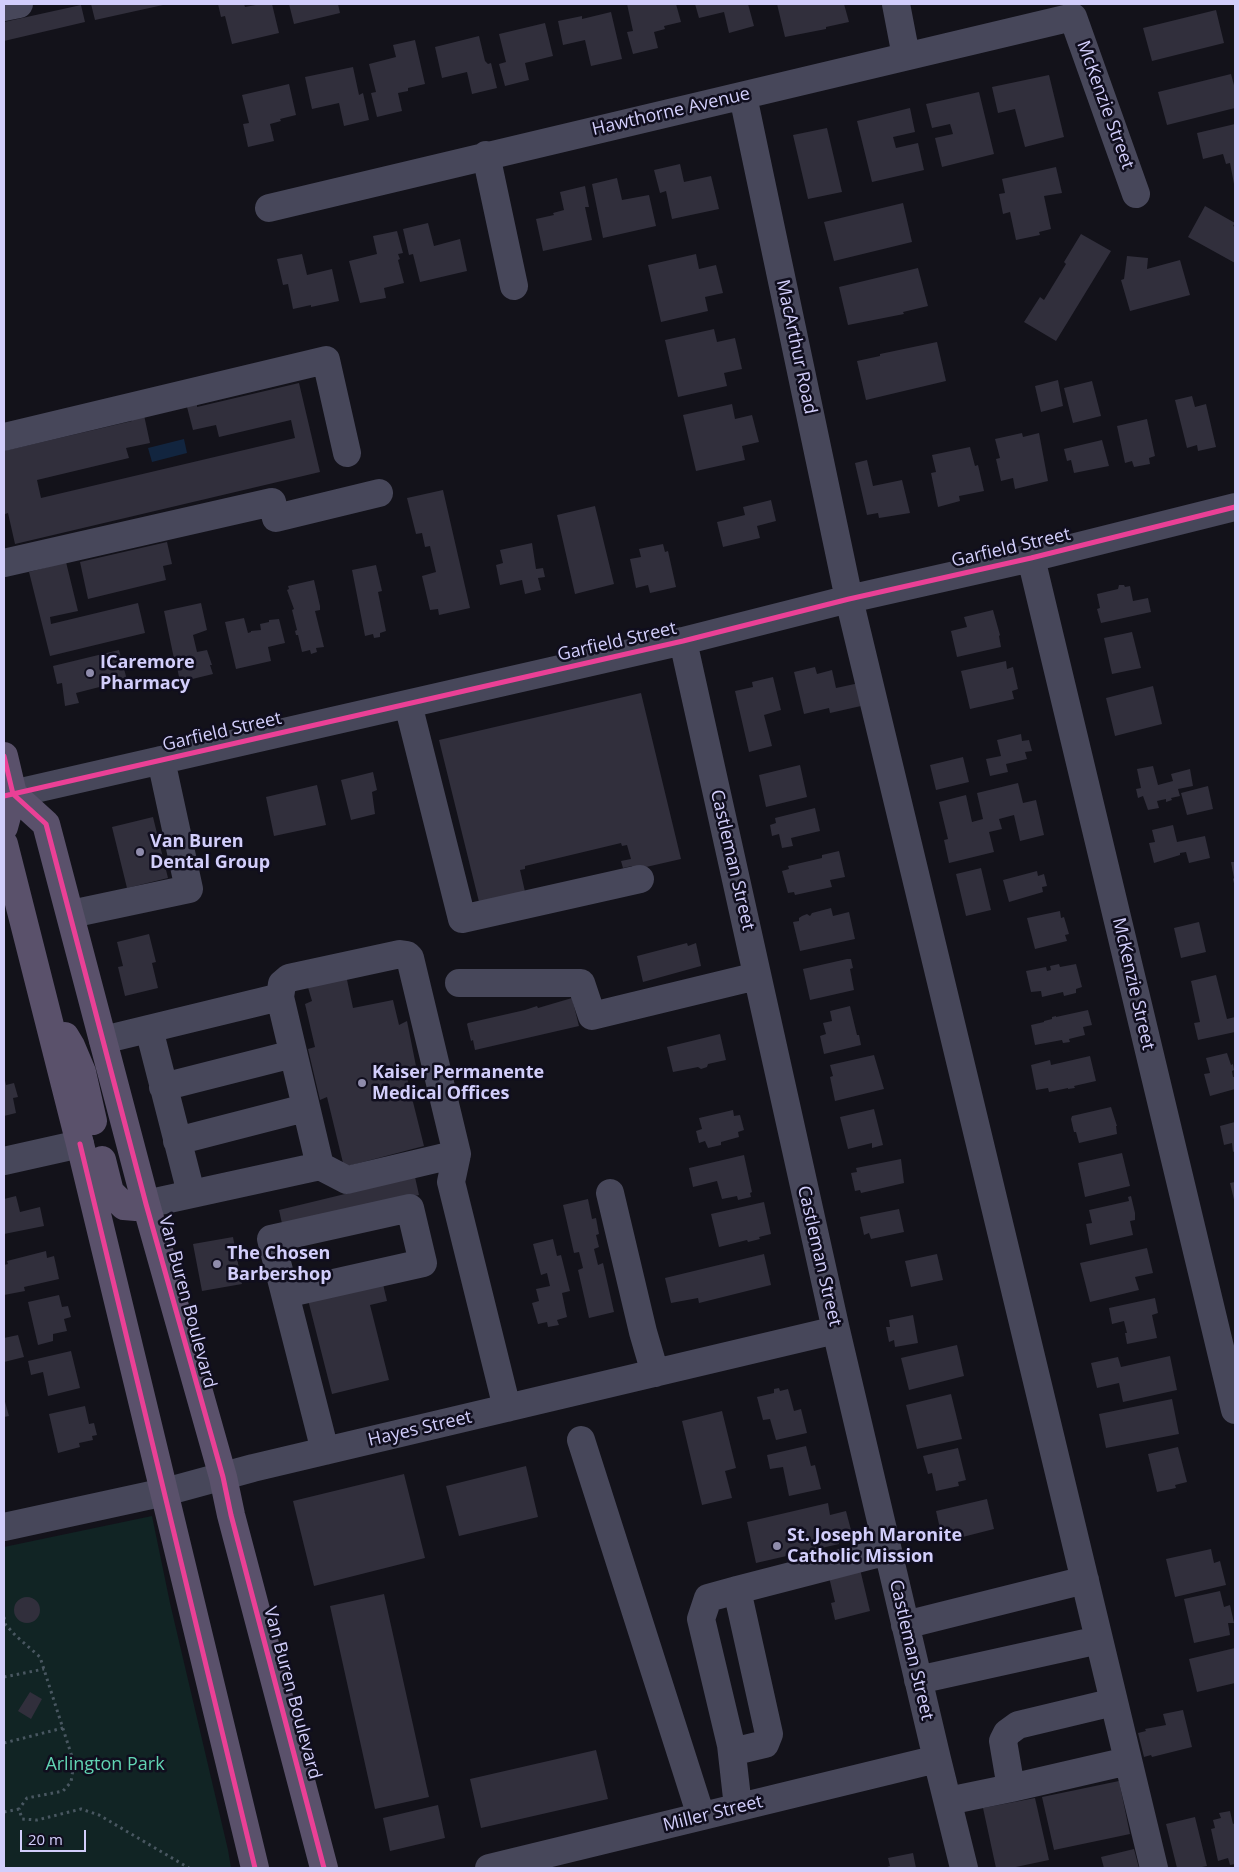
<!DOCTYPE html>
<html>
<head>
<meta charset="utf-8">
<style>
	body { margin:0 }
	#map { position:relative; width:1239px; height:1872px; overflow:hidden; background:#13121a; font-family:"Open Sans",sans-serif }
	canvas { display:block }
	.frame { position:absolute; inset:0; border:5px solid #d2cefb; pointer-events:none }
	.scale { position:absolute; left:20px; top:1830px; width:66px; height:22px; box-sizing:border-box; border:2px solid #d2cefb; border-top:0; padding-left:6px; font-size:15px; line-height:18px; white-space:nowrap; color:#d2cefb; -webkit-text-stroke:4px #100e1e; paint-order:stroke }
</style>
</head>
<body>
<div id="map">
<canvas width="1239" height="1872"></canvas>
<div class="frame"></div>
<div class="scale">20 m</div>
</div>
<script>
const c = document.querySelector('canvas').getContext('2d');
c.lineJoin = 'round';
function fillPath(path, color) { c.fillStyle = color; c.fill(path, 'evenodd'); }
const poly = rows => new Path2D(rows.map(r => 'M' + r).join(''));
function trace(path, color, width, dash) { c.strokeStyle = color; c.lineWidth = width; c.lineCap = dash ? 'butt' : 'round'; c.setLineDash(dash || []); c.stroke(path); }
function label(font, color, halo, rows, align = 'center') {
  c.font = font + ' "Open Sans",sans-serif'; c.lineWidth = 5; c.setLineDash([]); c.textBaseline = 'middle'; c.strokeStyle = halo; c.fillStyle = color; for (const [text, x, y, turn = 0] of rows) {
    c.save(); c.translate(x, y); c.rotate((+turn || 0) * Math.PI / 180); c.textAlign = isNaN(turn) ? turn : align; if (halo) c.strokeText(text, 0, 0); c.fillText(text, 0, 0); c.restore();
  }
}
const green = poly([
	[152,1516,170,1603,228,1850,231,1868,4,1868,4,1547]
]);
const water = poly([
	[184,439,187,453,152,462,148,448]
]);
const building = poly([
	[91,4,163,4,163,5,95,20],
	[218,4,244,4,245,7,261,4,272,4,279,33,232,44,225,16,221,17],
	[289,4,338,4,340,13,294,24],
	[627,4,676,4,681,22,664,26,665,29,654,32,658,48,633,54,627,32,633,31],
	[695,4,748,4,754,26,729,33,724,12,699,18],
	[777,4,844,4,849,22,826,27,826,29,785,37],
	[81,5,85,22,4,41,4,22],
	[1216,10,1224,43,1152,61,1143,28],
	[611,12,622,59,591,66,585,40,563,45,558,21,582,16,582,19],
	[545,23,553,56,525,63,529,80,505,86,499,64,506,62,499,34],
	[479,36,485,61,488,64,491,63,497,88,472,94,467,72,442,78,435,47],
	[415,40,425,84,408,88,408,91,398,93,402,111,377,117,371,93,376,92,369,64,396,57,393,45],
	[353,67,359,95,363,93,369,120,344,126,339,103,312,109,305,77],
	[1231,74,1235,89,1235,108,1167,125,1158,92],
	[1049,75,1064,137,1025,147,1015,109,998,113,992,87],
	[289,84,296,115,280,119,281,121,270,124,274,141,248,147,243,124,249,123,242,95],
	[979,92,994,154,942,167,935,138,953,134,950,124,932,128,926,104],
	[910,108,915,132,893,137,896,148,918,143,924,170,872,182,857,121],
	[1235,124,1235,184,1234,184,1230,163,1226,164,1223,154,1203,159,1197,133],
	[827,128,842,192,808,199,793,135],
	[680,164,684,182,711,176,719,209,672,219,666,191,660,193,654,170],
	[1056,167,1062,193,1044,196,1051,229,1039,232,1040,235,1016,240,1010,212,1003,214,999,194,1005,193,1002,179],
	[617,178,622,200,649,195,656,226,603,238,592,184],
	[585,186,589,207,585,207,592,240,543,251,536,219,554,215,553,213,564,210,560,192],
	[903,203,912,242,834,261,824,222],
	[1205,206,1235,223,1233,226,1235,227,1235,263,1188,237],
	[428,223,434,246,460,239,467,271,420,282,413,254,409,255,403,229],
	[397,231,403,253,398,254,400,259,398,260,404,283,384,288,386,298,360,303,349,261,377,254,373,236],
	[1081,234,1111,251,1056,341,1024,322,1040,297,1044,300,1066,264,1064,262],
	[302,254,307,275,332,269,339,301,311,307,311,305,293,309,288,284,283,285,277,259],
	[696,254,699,269,716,265,723,293,705,297,708,311,661,322,648,265],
	[1127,256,1148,258,1147,269,1180,260,1190,295,1130,311,1121,280,1124,279],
	[918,268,928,306,903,312,904,314,848,325,839,287],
	[714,329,717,342,735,338,742,369,724,373,727,386,678,397,665,340],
	[937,342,946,381,866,400,857,361,880,356,880,354],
	[1058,380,1063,406,1041,412,1035,386],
	[1092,381,1101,416,1073,423,1064,388],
	[299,383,320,472,15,544,8,513,5,514,4,509,4,451,132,421,131,418,144,415,150,443,126,448,129,458,37,480,41,498,295,438,291,420,219,437,216,425,193,430,187,407,197,404,197,407],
	[1192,396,1195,407,1206,404,1216,447,1198,451,1197,445,1187,448,1175,400],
	[732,404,735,419,752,415,759,442,742,446,745,460,696,471,683,415],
	[1147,419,1155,456,1149,458,1150,464,1134,467,1132,461,1125,463,1117,426],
	[1022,433,1023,437,1039,433,1048,481,1015,489,1013,478,1001,481,996,459,1000,458,995,439],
	[1102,440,1109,466,1074,473,1071,460,1067,461,1064,449],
	[970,447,975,466,978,465,984,491,959,496,960,501,938,507,931,473,936,472,932,455],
	[867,460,873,486,902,480,910,513,879,518,878,513,867,515,855,463],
	[443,490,470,608,439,615,438,609,430,610,422,576,436,572,430,546,425,547,422,533,416,534,407,498],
	[771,500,776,521,757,526,760,538,723,547,717,522,745,515,743,507],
	[595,506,614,584,575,594,557,515],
	[167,542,172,564,163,566,166,580,88,599,80,562],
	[532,543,536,569,543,568,545,577,538,578,541,590,525,594,522,580,500,585,496,565,503,563,500,550],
	[663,544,665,552,668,551,676,587,650,593,648,585,636,588,630,559,641,557,639,549],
	[66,562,78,611,50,617,51,624,138,603,145,633,50,656,29,572],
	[376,565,382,591,378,592,386,631,380,633,380,637,374,638,373,634,365,636,352,570],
	[314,580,320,606,320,610,315,611,324,647,316,648,317,652,311,654,310,650,302,652,298,635,296,635,295,631,297,630,292,610,294,609,287,590,289,589,288,586],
	[1119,585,1124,585,1125,587,1130,586,1133,601,1148,598,1151,612,1101,623,1097,609,1100,608,1097,594,1118,589],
	[201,603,207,630,193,635,197,652,207,650,212,665,210,665,213,674,180,682,177,667,176,668,164,611],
	[993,610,1000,635,999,636,1001,647,957,657,951,631,967,627,964,617],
	[244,618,248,633,251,632,251,631,261,630,260,624,269,622,269,620,279,619,285,643,268,647,271,661,236,669,225,622],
	[1132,632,1141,668,1112,674,1104,638],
	[119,650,127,680,76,693,79,703,65,706,62,683,57,684,53,666],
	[1006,661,1007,669,1013,667,1018,689,1012,691,1014,699,970,709,961,671],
	[815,667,817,674,832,670,836,688,864,682,870,704,830,713,829,708,804,714,794,672],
	[773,677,781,710,764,715,772,746,749,752,735,691,753,687,752,682],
	[1153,686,1162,724,1115,736,1106,698],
	[641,693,681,859,633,870,632,866,623,868,621,861,631,859,627,845,622,846,621,843,525,866,525,869,520,870,526,896,480,906,439,740],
	[1021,734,1022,741,1029,740,1032,751,1025,752,1027,759,1006,764,1008,772,990,776,986,759,1001,756,997,740],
	[963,757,969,782,936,790,930,765],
	[800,765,807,797,766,807,759,775],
	[1153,766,1158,785,1173,781,1171,774,1190,769,1193,786,1178,789,1180,796,1171,798,1172,800,1166,802,1166,799,1157,801,1159,808,1148,810,1143,796,1138,798,1136,789,1141,788,1137,769],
	[373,772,377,790,372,792,375,814,351,820,341,780],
	[1018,783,1023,803,1036,800,1044,835,1020,841,1014,815,999,819,1002,829,989,832,994,852,949,863,944,840,948,839,939,802,966,795,972,822,983,819,977,793],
	[317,785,326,825,274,836,266,797],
	[1208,786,1213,809,1187,815,1181,793],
	[815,808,820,831,791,838,793,846,782,848,779,834,772,836,770,825,776,823,775,818],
	[153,817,168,878,127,888,112,827],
	[1173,825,1177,842,1205,836,1210,858,1189,863,1186,852,1180,853,1180,855,1154,863,1149,843,1155,842,1152,830],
	[839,851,845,877,830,880,832,887,795,895,794,892,788,893,782,871,789,869,788,866,822,858,822,855],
	[1231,862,1235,862,1235,888,1233,879,1234,878],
	[981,868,991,910,966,916,956,874],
	[1037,871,1038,876,1044,874,1047,886,1042,887,1043,892,1009,902,1003,880],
	[831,908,833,916,849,912,855,939,800,951,793,922,799,921,799,918,802,916,807,914,810,916,812,913],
	[1060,911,1061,918,1064,917,1069,934,1065,935,1067,941,1035,949,1027,918],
	[1199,922,1206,952,1181,958,1174,928],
	[149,934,156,962,152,963,158,988,125,996,118,967,123,966,117,942],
	[687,943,688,946,696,943,701,966,643,982,637,956],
	[847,959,851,959,853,968,850,969,854,990,810,1000,803,969],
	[1059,964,1060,967,1076,964,1082,987,1076,989,1076,993,1064,996,1063,992,1042,997,1041,991,1031,992,1026,971,1046,967,1047,971,1051,970,1050,966],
	[346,975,353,1008,393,1000,399,1025,407,1021,416,1066,405,1070,424,1146,344,1167,327,1097,320,1100,308,1049,315,1047,305,1004,312,1001,307,984],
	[1216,975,1227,1019,1235,1017,1235,1032,1198,1040,1194,1023,1200,1022,1191,981],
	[572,998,579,1026,475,1050,473,1040,471,1041,467,1024,468,1023,525,1010,537,1006,538,1008],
	[850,1006,857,1035,859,1035,861,1045,824,1054,820,1036,826,1034,823,1023,832,1021,830,1011],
	[1088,1010,1092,1025,1083,1027,1085,1035,1069,1039,1070,1042,1063,1043,1062,1040,1035,1045,1031,1025,1044,1022,1044,1021,1052,1019,1052,1017,1056,1016,1056,1017],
	[720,1034,726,1060,708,1064,707,1067,701,1069,698,1067,673,1072,667,1047],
	[1227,1053,1231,1065,1233,1064,1234,1070,1232,1071,1233,1077,1235,1077,1235,1089,1210,1096,1204,1074,1210,1073,1206,1058],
	[874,1055,884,1089,835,1101,830,1077,833,1076,830,1065],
	[1090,1056,1096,1081,1074,1086,1075,1088,1068,1089,1068,1088,1049,1092,1048,1088,1036,1090,1031,1065,1050,1060,1051,1065],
	[4,1076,6,1085,14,1083,18,1097,13,1098,16,1113,4,1116],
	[1111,1107,1117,1126,1116,1126,1117,1134,1079,1143,1076,1132,1074,1132,1071,1119,1072,1116],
	[874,1109,883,1145,872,1148,872,1143,848,1149,840,1117],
	[733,1110,734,1116,740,1115,744,1130,738,1132,739,1137,721,1142,721,1145,708,1148,705,1141,699,1143,696,1131,702,1129,699,1118],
	[1235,1122,1235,1151,1233,1152,1232,1143,1224,1145,1220,1126],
	[1122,1153,1130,1186,1085,1197,1078,1163],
	[744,1155,752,1192,750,1193,751,1197,738,1200,737,1196,722,1199,717,1181,693,1187,689,1168],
	[901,1159,904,1183,861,1193,860,1190,855,1191,851,1173,857,1172,856,1168],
	[415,1177,419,1195,283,1228,279,1210],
	[1235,1182,1235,1204,1230,1183],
	[16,1196,20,1212,40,1207,44,1226,4,1234,4,1199],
	[1131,1196,1135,1213,1135,1220,1130,1221,1133,1235,1090,1245,1086,1224,1092,1223,1089,1210,1129,1201,1128,1197],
	[588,1199,592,1219,596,1218,599,1234,596,1235,599,1247,594,1249,598,1265,603,1263,614,1312,589,1318,578,1270,583,1268,579,1252,574,1253,563,1205],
	[764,1202,771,1234,759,1237,760,1239,748,1242,747,1240,719,1247,711,1214],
	[899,1209,904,1232,871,1239,869,1233,864,1235,860,1217],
	[233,1237,242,1284,202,1291,193,1244],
	[553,1239,557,1256,561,1255,570,1291,562,1293,567,1317,557,1320,559,1325,548,1327,547,1322,538,1324,532,1303,539,1301,536,1289,550,1286,547,1273,541,1275,533,1244],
	[1147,1248,1153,1273,1135,1277,1139,1290,1090,1302,1080,1263],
	[46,1251,47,1258,54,1256,59,1279,24,1287,25,1291,4,1295,4,1265,8,1264,7,1261],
	[764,1254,771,1285,699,1303,698,1298,671,1303,665,1278],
	[937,1254,943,1280,911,1287,905,1261],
	[383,1284,387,1301,370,1305,389,1380,332,1394,306,1292],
	[59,1295,62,1307,68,1306,71,1317,64,1319,67,1331,53,1334,53,1341,38,1345,28,1302],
	[1155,1298,1158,1313,1152,1315,1157,1338,1127,1344,1125,1333,1127,1333,1124,1321,1112,1324,1109,1308],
	[913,1315,918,1343,895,1347,894,1340,889,1342,886,1327,890,1327,889,1320],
	[18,1335,24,1357,4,1362,4,1338],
	[957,1345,964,1376,909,1390,901,1358],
	[71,1351,80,1388,48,1396,43,1372,31,1375,28,1361],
	[1170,1356,1177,1390,1123,1402,1119,1383,1097,1388,1091,1363,1118,1357,1121,1367],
	[779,1388,780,1391,788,1389,794,1411,801,1409,807,1433,776,1440,770,1419,763,1420,757,1397,774,1393,774,1389],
	[951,1394,962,1439,917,1449,906,1405],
	[4,1398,9,1416,4,1417],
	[1172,1399,1179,1434,1106,1448,1099,1414],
	[85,1406,89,1424,94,1423,97,1435,92,1436,93,1440,79,1443,80,1447,58,1453,49,1414],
	[722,1411,736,1468,725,1471,732,1498,702,1505,682,1421],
	[806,1446,811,1466,815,1465,821,1489,789,1496,783,1467,770,1469,767,1455],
	[1178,1447,1187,1482,1175,1485,1176,1488,1157,1492,1148,1454],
	[958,1448,966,1480,958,1482,959,1486,936,1491,932,1473,928,1474,923,1456],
	[526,1466,538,1517,459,1536,446,1486],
	[404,1474,425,1558,314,1586,293,1501],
	[987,1499,994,1529,943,1542,936,1511],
	[828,1503,830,1515,846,1511,851,1530,836,1533,839,1544,756,1563,747,1522],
	[1211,1549,1214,1563,1220,1561,1226,1585,1175,1597,1166,1559],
	[860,1569,870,1611,835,1620,831,1603,835,1602,829,1577],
	[1220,1591,1224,1607,1230,1605,1234,1623,1228,1623,1230,1635,1194,1643,1184,1599],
	[384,1594,429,1797,375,1809,330,1606],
	'14 1610a13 13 0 1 1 26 0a13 13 0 1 1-26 0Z',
	[1235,1648,1235,1683,1197,1692,1189,1659],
	[30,1692,42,1699,31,1719,18,1711],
	[1183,1710,1192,1747,1152,1757,1151,1755,1144,1757,1138,1733,1146,1731,1145,1729,1166,1725,1163,1714],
	[596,1750,608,1799,481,1828,470,1779],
	[1119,1781,1130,1834,1054,1850,1042,1797],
	[1035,1798,1049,1860,1011,1868,996,1868,983,1808],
	[438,1805,445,1838,390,1851,383,1818],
	[1230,1811,1233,1824,1235,1823,1235,1864,1230,1865,1228,1858,1218,1861,1211,1829,1215,1828,1213,1820,1221,1818,1219,1813],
	[1195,1817,1207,1866,1197,1868,1177,1868,1166,1824],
	[1134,1849,1139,1868,1104,1868,1101,1857],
	[913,1853,916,1868,884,1868,890,1866,888,1858]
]);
const path = poly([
	[4,1617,5,1624,16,1636,40,1657,74,1763,71,1782,63,1791,27,1798,19,1809],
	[4,1677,44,1669],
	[4,1743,63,1728],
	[4,1812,19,1809,22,1819,37,1820,81,1809,99,1815,189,1868]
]);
const minor = poly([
	[896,4,906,56],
	[4,7,19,4],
	[743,96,849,599,1154,1868],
	[486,155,514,286],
	[269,208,1073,17,1136,194],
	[4,437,326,360,347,453],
	[1031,558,1235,1410],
	[4,563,272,502,276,518,379,493],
	[683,641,836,1330,937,1759,964,1868],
	[408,704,462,919,640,879],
	[4,796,683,641,849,599,1031,558,1235,507],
	[71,914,189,889,161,760],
	[459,983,581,983,592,1016,757,976],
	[149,1029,191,1193],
	[103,1040,280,997],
	[163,1087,293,1054],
	[177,1141,305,1108],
	[4,1161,80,1144],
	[320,1166,280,997,282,984,289,978,400,954,407,955,410,958,457,1154,451,1182,507,1408],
	[610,1193,643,1332,655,1373],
	[146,1204,320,1166,347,1180,457,1154],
	[285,1294,423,1263,410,1208,271,1239,285,1294,325,1451],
	[581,1440,701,1816],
	[4,1527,165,1492,253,1468,836,1330],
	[737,1590,769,1734,765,1744,740,1750,731,1745,701,1619,708,1598,737,1590,888,1551],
	[905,1625,1085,1580],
	[918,1680,1099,1640],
	[1114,1702,1018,1725,1007,1733,1003,1741,1011,1788,1128,1761],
	[731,1745,738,1807],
	[948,1801,1011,1788],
	[489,1868,937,1759]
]);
const major = poly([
	[4,756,13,794,4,827],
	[13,794,46,824,146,1204,223,1477,231,1515,324,1868],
	[4,844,80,1144,255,1868],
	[65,1036,71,1046,82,1072,93,1121],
	[102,1160,110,1192,124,1206,136,1207,146,1204]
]);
const cycleway = poly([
	[4,756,13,794,46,824,146,1204,223,1477,231,1515,324,1868],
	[4,796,683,641,849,599,1031,558,1235,507],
	[80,1144,255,1868]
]);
const markers = [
	[90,673,5,"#8f8cac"],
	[140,852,5,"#8f8cac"],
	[362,1083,5,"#8f8cac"],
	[217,1264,5,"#8f8cac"],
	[777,1546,5,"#8f8cac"]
];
const streetNames = [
	["McKenzie Street",1105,105,70],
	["Hawthorne Avenue",671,112,-13],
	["MacArthur Road",796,347,78],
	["Garfield Street",1011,548,-13],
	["Garfield Street",617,642,-13],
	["Garfield Street",222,732,-13],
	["Castleman Street",732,860,77],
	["McKenzie Street",1133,984,77],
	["Castleman Street",819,1256,77],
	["Van Buren Boulevard",187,1302,75],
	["Hayes Street",420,1429,-13],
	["Castleman Street",911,1650,77],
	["Van Buren Boulevard",292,1693,75],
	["Miller Street",713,1814,-14]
];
const poiNames = [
	["ICaremore",100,663],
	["Pharmacy",100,684],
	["Van Buren",150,842],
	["Dental Group",150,863],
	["Kaiser Permanente",372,1073],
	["Medical Offices",372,1094],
	["The Chosen",227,1254],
	["Barbershop",227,1275],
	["St. Joseph Maronite",787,1536],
	["Catholic Mission",787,1557]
];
const parkNames = [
	["Arlington Park",105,1765]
];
fillPath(green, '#112424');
fillPath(water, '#12253f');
fillPath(building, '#312f3c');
trace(path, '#495761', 3, [2.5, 4]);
trace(minor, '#47475a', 28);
trace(major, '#5a516b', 28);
trace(cycleway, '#ea4096', 5);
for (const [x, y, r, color] of markers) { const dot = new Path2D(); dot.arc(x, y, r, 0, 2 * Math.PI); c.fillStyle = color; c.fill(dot); trace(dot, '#100e1e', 2); }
label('18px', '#d2cefb', '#100e1e', streetNames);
label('bold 18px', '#d2cefb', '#100e1e', poiNames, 'left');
label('18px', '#61d4b3', '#100e1e', parkNames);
</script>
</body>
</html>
